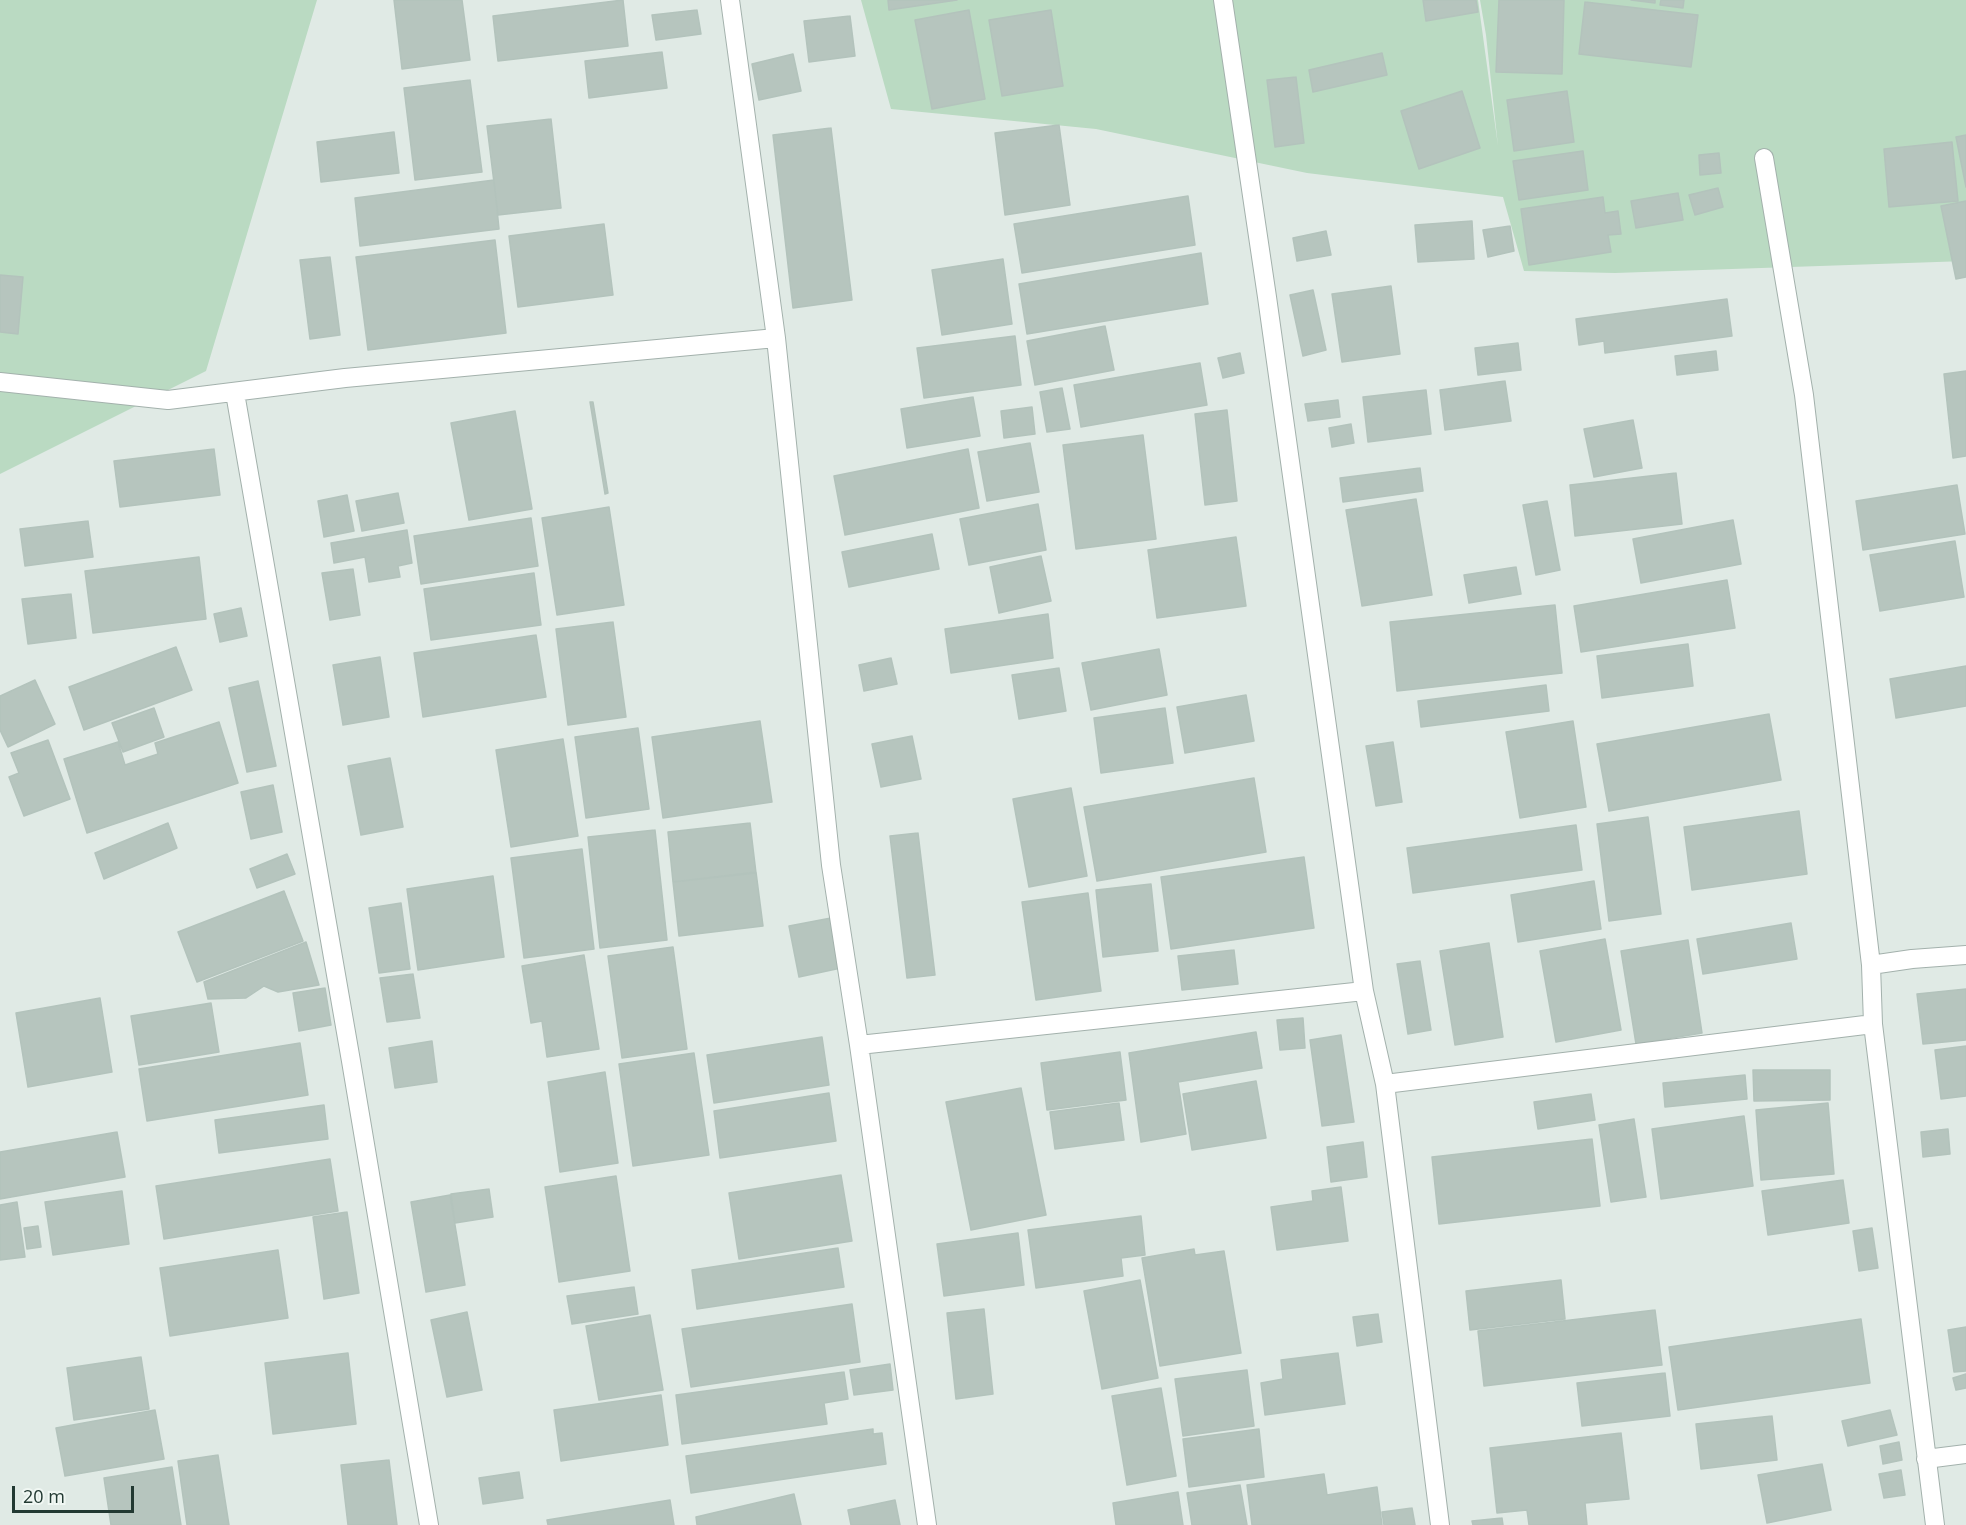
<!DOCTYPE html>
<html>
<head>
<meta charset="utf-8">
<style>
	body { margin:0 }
	#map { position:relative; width:1966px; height:1525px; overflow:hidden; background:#e0eae5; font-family:"Open Sans",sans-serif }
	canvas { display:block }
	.scale { position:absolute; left:12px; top:1486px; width:122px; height:27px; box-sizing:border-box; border:3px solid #223932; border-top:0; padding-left:8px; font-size:18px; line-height:21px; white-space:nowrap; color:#223932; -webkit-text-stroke:4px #f0f7f3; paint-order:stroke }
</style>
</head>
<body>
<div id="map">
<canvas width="1966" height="1525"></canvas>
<div class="scale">20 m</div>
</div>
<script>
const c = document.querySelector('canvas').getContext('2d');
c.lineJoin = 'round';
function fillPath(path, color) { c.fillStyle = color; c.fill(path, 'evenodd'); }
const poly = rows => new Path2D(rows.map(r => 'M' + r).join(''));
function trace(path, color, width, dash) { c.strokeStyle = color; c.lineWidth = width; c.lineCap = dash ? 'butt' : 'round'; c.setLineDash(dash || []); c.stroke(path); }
const green = poly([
	[0,0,317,0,206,371,0,474],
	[861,0,1478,0,1498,146,1486,35,1480,0,1966,0,1966,261,1615,273,1524,271,1503,197,1307,173,1096,129,891,109]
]);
const building = poly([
	[394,0,462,0,470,60,402,69,394,0],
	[623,0,628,46,498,61,493,16,623,0],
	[888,0,957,0,889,10,888,0],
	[1423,0,1476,0,1478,12,1426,21,1423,0],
	[1499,0,1564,0,1562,74,1496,72,1499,0],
	[1631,0,1655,0,1655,3,1631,0],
	[1661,0,1684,0,1683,8,1660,5,1661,0],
	[1585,2,1698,15,1691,67,1579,54,1585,2],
	[697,10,701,34,656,40,652,15,697,10],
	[969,10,985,99,932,109,915,20,969,10],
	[1051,10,1063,86,1002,96,989,20,1051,10],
	[850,16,855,56,809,62,804,21,850,16],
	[662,52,667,88,589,98,585,61,662,52],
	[1382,53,1387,75,1313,92,1309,70,1382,53],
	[793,54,801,91,759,100,752,64,793,54],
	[1296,77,1304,143,1275,147,1267,80,1296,77],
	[470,80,482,172,415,180,404,88,470,80],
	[1462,91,1480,148,1419,169,1401,111,1462,91],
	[1567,91,1574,142,1514,151,1507,100,1567,91],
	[551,119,561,208,498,215,487,126,551,119],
	[1059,125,1070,205,1005,215,995,133,1059,125],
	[831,128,852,300,793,308,773,135,831,128],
	[394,132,399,173,321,182,317,142,394,132],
	[1966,135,1966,187,1956,137,1966,135],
	[1952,142,1958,201,1889,207,1884,149,1952,142],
	[1583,151,1588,190,1519,200,1513,161,1583,151],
	[1719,153,1721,173,1700,175,1699,155,1719,153],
	[494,180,499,229,360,246,355,198,494,180],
	[1718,188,1723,207,1695,215,1689,195,1718,188],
	[1678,193,1683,220,1636,228,1631,201,1678,193],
	[1188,196,1195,245,1022,273,1014,224,1188,196],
	[1603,197,1605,213,1618,211,1621,234,1608,235,1611,252,1529,265,1521,209,1603,197],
	[1966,201,1966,277,1956,279,1941,206,1966,201],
	[1472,221,1474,259,1418,262,1415,225,1472,221],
	[604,224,613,295,518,307,509,236,604,224],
	[1510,226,1514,251,1488,257,1483,230,1510,226],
	[1326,231,1331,255,1297,261,1293,238,1326,231],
	[495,240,506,333,368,350,356,257,495,240],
	[1201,253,1208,304,1027,334,1019,284,1201,253],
	[330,257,340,335,310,339,300,260,330,257],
	[1003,259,1012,324,942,335,932,270,1003,259],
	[0,275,23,277,18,334,0,332,0,275],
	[1391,286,1400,354,1342,362,1332,294,1391,286],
	[1313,290,1326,350,1303,356,1290,295,1313,290],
	[1727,299,1732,336,1605,353,1604,341,1579,345,1576,319,1727,299],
	[1105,326,1114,370,1035,385,1027,341,1105,326],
	[1015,336,1021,385,924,398,917,348,1015,336],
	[1518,343,1521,370,1478,375,1475,348,1518,343],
	[1716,351,1718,370,1677,375,1675,356,1716,351],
	[1240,353,1244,373,1223,378,1218,358,1240,353],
	[1200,363,1207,405,1081,427,1074,385,1200,363],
	[1966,371,1966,456,1953,458,1944,374,1966,371],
	[1505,381,1511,421,1445,430,1440,390,1505,381],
	[1062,388,1070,429,1047,432,1040,392,1062,388],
	[1426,390,1431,434,1368,442,1363,397,1426,390],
	[973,397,980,436,907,448,901,409,973,397],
	[1338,400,1340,417,1308,421,1305,404,1338,400],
	[590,402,593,402,608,493,605,494,590,402],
	[1032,407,1035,434,1004,438,1001,411,1032,407],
	[1227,410,1237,501,1205,505,1195,414,1227,410],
	[515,411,532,509,469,520,451,423,515,411],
	[1633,420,1642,468,1594,477,1584,429,1633,420],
	[1351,424,1354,443,1332,447,1329,428,1351,424],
	[1143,435,1156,539,1076,549,1063,445,1143,435],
	[1030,443,1039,492,987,501,978,452,1030,443],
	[214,449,220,495,120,507,114,461,214,449],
	[968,449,979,508,845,535,834,476,968,449],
	[1420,468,1423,491,1343,502,1340,478,1420,468],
	[1676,473,1682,524,1575,536,1570,485,1676,473],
	[1957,485,1965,534,1863,550,1856,501,1957,485],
	[398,493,404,523,362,531,356,501,398,493],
	[347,495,354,531,324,537,318,501,347,495],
	[1416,499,1432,595,1362,606,1346,510,1416,499],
	[1547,501,1560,570,1536,575,1523,505,1547,501],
	[1038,504,1046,550,969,565,960,519,1038,504],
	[609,507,624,605,557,615,542,518,609,507],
	[531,518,538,566,421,584,414,536,531,518],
	[1733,520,1741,564,1641,583,1633,539,1733,520],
	[88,521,93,557,25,566,20,529,88,521],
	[407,530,412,563,398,566,400,577,369,582,365,557,334,563,331,543,407,530],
	[932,534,939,569,849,587,842,552,932,534],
	[1236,537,1246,606,1157,618,1148,550,1236,537],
	[1955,541,1964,597,1880,611,1870,555,1955,541],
	[1041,556,1051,601,999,613,990,567,1041,556],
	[199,557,206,619,93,633,85,571,199,557],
	[1516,567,1521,594,1469,603,1464,575,1516,567],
	[353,569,360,615,330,620,322,573,353,569],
	[534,573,541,625,431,640,424,589,534,573],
	[1727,580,1735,628,1581,652,1574,606,1727,580],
	[71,594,76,638,28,644,22,599,71,594],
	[1555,605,1562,673,1397,691,1390,622,1555,605],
	[241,608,247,636,220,642,214,614,241,608],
	[1048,614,1053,658,951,673,945,629,1048,614],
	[613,622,626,717,568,725,556,629,613,622],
	[536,635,546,697,423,717,414,653,536,635],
	[1688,644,1693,686,1602,698,1597,656,1688,644],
	[176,647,192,690,84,730,69,687,176,647],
	[1159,649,1167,695,1091,710,1082,663,1159,649],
	[380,657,389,717,343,725,333,665,380,657],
	[891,658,897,684,864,691,859,665,891,658],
	[1966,666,1966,706,1896,718,1890,679,1966,666],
	[1059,668,1066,711,1019,719,1012,675,1059,668],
	[35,680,55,724,8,747,0,730,0,696,35,680],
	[258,681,276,766,247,772,229,688,258,681],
	[1546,685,1549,711,1421,727,1418,701,1546,685],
	[1246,695,1254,741,1185,753,1177,707,1246,695],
	[154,708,164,737,123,752,112,723,154,708],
	[1165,708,1173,763,1101,773,1094,718,1165,708],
	[1769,714,1781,780,1609,811,1597,744,1769,714],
	[760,721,772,802,663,818,652,737,760,721],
	[1573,721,1586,807,1520,818,1506,732,1573,721],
	[219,722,238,783,87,833,64,759,118,742,125,765,158,754,155,743,219,722],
	[638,728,649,809,586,818,575,737,638,728],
	[912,736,921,779,881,787,872,744,912,736],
	[563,739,578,836,511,847,496,750,563,739],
	[48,740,70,799,24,816,9,777,19,773,11,753,48,740],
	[1393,742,1402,802,1376,806,1366,746,1393,742],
	[390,758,403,827,361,835,348,766,390,758],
	[1254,778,1266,852,1097,881,1084,807,1254,778],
	[273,785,282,832,251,839,241,792,273,785],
	[1071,788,1087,876,1029,887,1013,799,1071,788],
	[1799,811,1807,874,1692,890,1684,827,1799,811],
	[1648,817,1661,914,1609,921,1597,824,1648,817],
	[168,823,177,848,104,879,95,853,168,823],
	[750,823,756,873,673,882,668,832,750,823],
	[1576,825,1582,870,1413,893,1407,848,1576,825],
	[655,830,667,940,600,948,588,837,655,830],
	[918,833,935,975,907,978,890,836,918,833],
	[582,849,594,949,524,958,511,858,582,849],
	[287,854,295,874,257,888,250,869,287,854],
	[1304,857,1314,928,1171,949,1161,877,1304,857],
	[756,872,763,926,679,936,673,882,756,872],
	[493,876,504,957,418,970,407,889,493,876],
	[1594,881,1601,929,1518,942,1511,895,1594,881],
	[1151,884,1158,951,1103,957,1096,890,1151,884],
	[284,891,303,941,197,982,178,932,284,891],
	[1088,893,1101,991,1036,1000,1022,902,1088,893],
	[401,903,410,969,379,973,369,908,401,903],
	[831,918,841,968,799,977,789,926,831,918],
	[1791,923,1797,959,1703,974,1697,939,1791,923],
	[1605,939,1621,1030,1556,1042,1540,951,1605,939],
	[1688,940,1702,1033,1636,1044,1621,951,1688,940],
	[306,942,319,985,278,992,264,986,246,998,208,999,204,982,306,942],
	[1489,943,1503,1037,1455,1045,1440,951,1489,943],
	[673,947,687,1049,622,1058,608,956,673,947],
	[1234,950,1238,984,1182,990,1178,956,1234,950],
	[584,955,599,1049,547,1057,542,1021,531,1023,522,966,584,955],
	[1420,961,1431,1030,1408,1034,1397,964,1420,961],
	[413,974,420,1018,387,1022,380,978,413,974],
	[325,988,331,1025,299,1031,293,993,325,988],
	[1966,989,1966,1040,1923,1044,1917,994,1966,989],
	[100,998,112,1072,28,1087,16,1013,100,998],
	[211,1003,219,1052,139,1065,131,1016,211,1003],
	[1303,1018,1305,1048,1280,1050,1277,1020,1303,1018],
	[1256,1032,1262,1068,1178,1082,1186,1134,1141,1142,1129,1053,1256,1032],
	[1341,1035,1354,1122,1322,1126,1310,1040,1341,1035],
	[822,1037,829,1085,714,1103,707,1055,822,1037],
	[432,1041,437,1082,395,1088,389,1048,432,1041],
	[300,1043,308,1095,147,1121,139,1069,300,1043],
	[1966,1046,1966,1096,1941,1099,1935,1050,1966,1046],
	[1120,1052,1126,1100,1047,1110,1041,1063,1120,1052],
	[694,1053,709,1155,633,1166,619,1064,694,1053],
	[1753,1070,1830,1070,1830,1100,1754,1101,1753,1070],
	[605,1072,618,1163,560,1172,548,1082,605,1072],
	[1745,1075,1747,1099,1665,1107,1663,1083,1745,1075],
	[1256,1081,1266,1138,1192,1150,1183,1094,1256,1081],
	[1021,1088,1046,1215,971,1230,946,1102,1021,1088],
	[829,1093,836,1141,720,1158,714,1111,829,1093],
	[1591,1094,1595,1120,1538,1129,1534,1102,1591,1094],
	[1119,1103,1124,1140,1055,1149,1050,1112,1119,1103],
	[1828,1103,1834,1174,1761,1180,1756,1110,1828,1103],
	[324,1105,328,1139,219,1153,215,1120,324,1105],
	[1744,1116,1753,1186,1661,1199,1652,1129,1744,1116],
	[1634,1119,1646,1197,1611,1202,1599,1125,1634,1119],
	[1948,1129,1950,1154,1923,1157,1921,1132,1948,1129],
	[117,1132,125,1177,0,1199,0,1152,117,1132],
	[1592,1139,1600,1206,1439,1224,1432,1157,1592,1139],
	[1363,1142,1367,1177,1331,1182,1327,1147,1363,1142],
	[330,1159,338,1211,164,1239,156,1186,330,1159],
	[841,1175,852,1241,739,1259,729,1193,841,1175],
	[616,1176,630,1271,559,1282,545,1187,616,1176],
	[1843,1180,1849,1223,1768,1235,1762,1191,1843,1180],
	[1341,1187,1348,1241,1277,1250,1271,1207,1313,1201,1312,1191,1341,1187],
	[489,1189,493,1217,455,1223,451,1194,489,1189],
	[122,1191,129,1244,53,1255,45,1202,122,1191],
	[450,1195,465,1285,426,1292,411,1202,450,1195],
	[17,1202,25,1257,0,1260,0,1205,17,1202],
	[347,1212,359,1293,324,1299,313,1217,347,1212],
	[1141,1216,1145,1255,1121,1258,1123,1276,1036,1288,1028,1230,1141,1216],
	[38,1226,41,1247,27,1249,24,1228,38,1226],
	[1872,1228,1878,1268,1859,1271,1853,1231,1872,1228],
	[1018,1233,1024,1285,944,1296,937,1244,1018,1233],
	[838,1248,844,1287,697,1309,692,1270,838,1248],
	[1194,1249,1195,1255,1224,1251,1241,1353,1160,1366,1142,1258,1194,1249],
	[278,1250,288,1318,170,1336,160,1268,278,1250],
	[1140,1280,1158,1378,1102,1389,1084,1291,1140,1280],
	[1561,1280,1565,1319,1470,1330,1466,1291,1561,1280],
	[634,1287,638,1314,572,1324,567,1296,634,1287],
	[852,1304,860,1362,691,1387,682,1329,852,1304],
	[984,1309,993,1394,956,1399,947,1313,984,1309],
	[1655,1310,1662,1365,1484,1386,1478,1331,1655,1310],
	[467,1312,482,1390,447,1397,431,1320,467,1312],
	[1378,1314,1382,1342,1357,1346,1353,1317,1378,1314],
	[650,1315,663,1390,599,1400,586,1326,650,1315],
	[1861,1319,1870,1383,1678,1410,1669,1347,1861,1319],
	[1966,1327,1966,1371,1954,1372,1948,1330,1966,1327],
	[348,1353,356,1424,273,1434,265,1363,348,1353],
	[1338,1353,1345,1404,1265,1415,1261,1383,1283,1379,1281,1360,1338,1353],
	[141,1357,149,1409,74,1420,67,1368,141,1357],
	[890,1364,893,1390,854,1395,850,1370,890,1364],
	[1247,1370,1254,1426,1183,1436,1175,1379,1247,1370],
	[844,1372,848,1399,824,1403,827,1424,682,1444,676,1395,844,1372],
	[1665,1373,1670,1416,1582,1426,1577,1383,1665,1373],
	[1966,1374,1966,1388,1956,1390,1953,1378,1966,1374],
	[1161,1388,1176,1476,1127,1485,1112,1396,1161,1388],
	[661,1395,668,1445,561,1461,554,1410,661,1395],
	[155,1410,164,1459,65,1476,56,1428,155,1410],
	[1890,1410,1897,1435,1848,1446,1842,1421,1890,1410],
	[1772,1416,1777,1460,1701,1469,1696,1424,1772,1416],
	[873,1429,873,1434,882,1433,886,1464,691,1493,686,1456,873,1429],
	[1259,1429,1264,1477,1189,1487,1183,1439,1259,1429],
	[1621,1433,1629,1499,1585,1503,1587,1525,1529,1525,1527,1510,1497,1513,1490,1448,1621,1433],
	[1899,1442,1902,1460,1883,1464,1880,1446,1899,1442],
	[218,1455,229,1525,187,1525,178,1461,218,1455],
	[389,1460,397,1525,348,1525,341,1465,389,1460],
	[1822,1464,1831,1510,1767,1523,1758,1475,1822,1464],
	[172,1467,181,1525,111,1525,104,1478,172,1467],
	[1901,1470,1905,1495,1884,1498,1879,1474,1901,1470],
	[519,1472,523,1498,483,1504,479,1478,519,1472],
	[1324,1474,1327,1495,1377,1487,1382,1525,1252,1525,1247,1485,1324,1474],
	[1240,1485,1247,1525,1192,1525,1187,1493,1240,1485],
	[1178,1492,1183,1525,1116,1525,1113,1503,1178,1492],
	[794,1494,801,1525,697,1525,696,1517,794,1494],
	[670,1500,674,1525,548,1525,547,1520,670,1500],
	[895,1500,900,1525,851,1525,848,1510,895,1500],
	[1412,1508,1415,1525,1384,1525,1382,1512,1412,1508],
	[1502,1518,1503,1525,1473,1525,1472,1521,1502,1518]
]);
const street = poly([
	[730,0,776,338,831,865,859,1045,927,1525],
	[1223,0,1267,297,1364,991,1385,1084,1440,1525],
	[1764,158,1804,395,1871,965,1873,1024,1935,1525],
	[0,382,168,400,345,378,776,338],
	[235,393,351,1061,429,1525],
	[1871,965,1912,959,1966,955],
	[859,1045,1364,991],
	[1385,1084,1873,1024],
	[1926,1459,1966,1454]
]);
fillPath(green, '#badac2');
fillPath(building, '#b6c5be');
trace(building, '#b3c3bc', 1.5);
trace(street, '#a3b1ac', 20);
trace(street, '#fff', 18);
</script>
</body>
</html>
